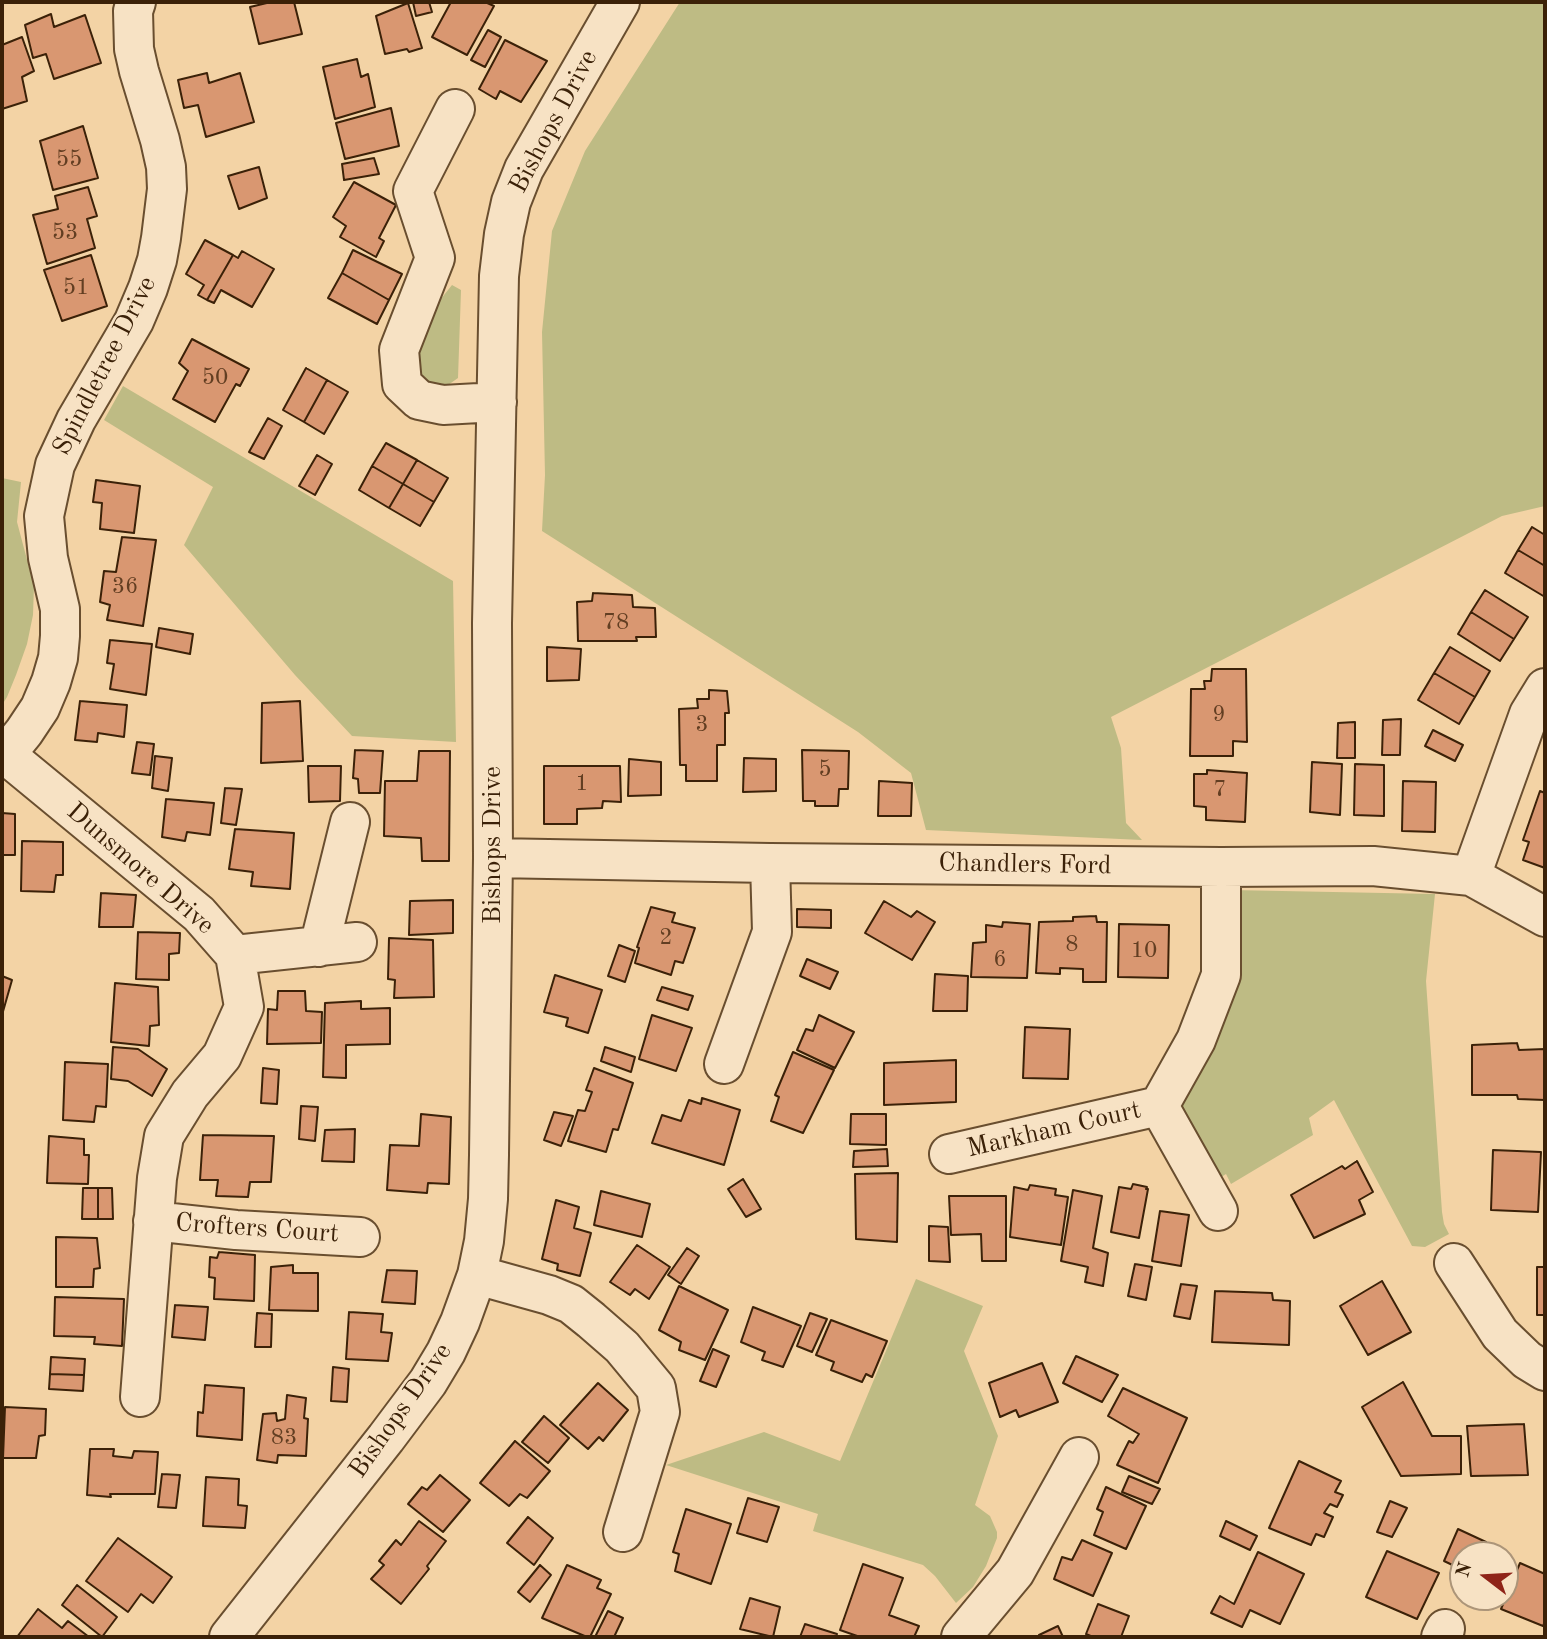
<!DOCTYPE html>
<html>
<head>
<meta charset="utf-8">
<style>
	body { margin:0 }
	#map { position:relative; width:1547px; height:1639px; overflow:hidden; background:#f3d3a5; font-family:"Old Standard TT",serif }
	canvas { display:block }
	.frame { position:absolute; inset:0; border:4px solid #3b2108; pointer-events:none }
	.north { position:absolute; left:1449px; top:1541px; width:70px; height:70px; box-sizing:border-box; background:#f7e2c4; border:2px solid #ac9579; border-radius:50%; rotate:287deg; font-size:19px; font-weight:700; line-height:28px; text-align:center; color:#3b2108 }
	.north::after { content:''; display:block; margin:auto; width:24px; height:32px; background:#8f2418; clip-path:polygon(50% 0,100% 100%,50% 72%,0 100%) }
</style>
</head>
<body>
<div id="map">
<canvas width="1547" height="1639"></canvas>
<div class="frame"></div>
<div class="north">N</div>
</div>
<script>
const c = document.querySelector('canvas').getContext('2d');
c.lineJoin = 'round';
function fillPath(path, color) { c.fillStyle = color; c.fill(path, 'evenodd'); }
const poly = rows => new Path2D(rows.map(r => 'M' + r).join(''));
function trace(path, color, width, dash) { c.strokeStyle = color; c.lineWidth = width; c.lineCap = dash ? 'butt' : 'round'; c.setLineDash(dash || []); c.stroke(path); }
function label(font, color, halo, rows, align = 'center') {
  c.font = font + ' "Old Standard TT",serif'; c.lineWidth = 5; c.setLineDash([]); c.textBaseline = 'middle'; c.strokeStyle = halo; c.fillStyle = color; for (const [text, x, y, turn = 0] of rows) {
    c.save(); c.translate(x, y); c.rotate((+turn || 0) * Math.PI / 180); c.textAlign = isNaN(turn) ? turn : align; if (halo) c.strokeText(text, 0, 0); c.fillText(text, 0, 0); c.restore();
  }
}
const green = poly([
	[680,2,1545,2,1545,506,1502,516,1111,717,1121,748,1126,823,1142,840,926,830,911,773,858,732,542,531,545,475,542,332,552,231,585,151],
	[452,285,461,290,458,378,441,390,424,384,417,365,419,343,428,322,440,300],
	[123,386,453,581,456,742,352,736,295,675,184,545,213,487,104,420],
	[2,478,21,482,17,522,34,586,33,615,27,644,16,675,7,697,2,705],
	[1231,890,1435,894,1426,981,1442,1212,1444,1224,1449,1234,1425,1247,1412,1246,1334,1100,1309,1118,1313,1135,1231,1184,1226,1174,1215,1181,1177,1109],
	[916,1279,983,1306,964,1351,998,1436,975,1505,990,1516,997,1532,997,1538,986,1566,973,1587,956,1603,935,1576,923,1565,813,1531,818,1514,666,1465,764,1432,840,1461]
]);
const building = poly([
	[271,2,294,2,302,34,259,44,250,7,271,2],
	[413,2,429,2,432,12,416,16,413,2],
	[451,2,485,2,494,6,467,55,432,37,451,2],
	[408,3,422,48,409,52,407,49,385,54,376,16,408,3],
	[51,14,54,27,85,15,101,63,54,79,46,54,33,58,25,25,51,14],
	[488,30,501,37,485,67,471,60,488,30],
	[22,37,34,71,22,77,27,101,2,109,2,45,22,37],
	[505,40,547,61,521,102,500,91,496,99,479,89,505,40],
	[357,59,361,77,368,74,375,107,335,119,323,67,357,59],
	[207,73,209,83,240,73,254,122,206,137,198,105,184,108,178,80,207,73],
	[391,108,399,146,345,159,336,123,391,108],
	[83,126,98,178,53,190,40,141,83,126],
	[374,158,379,174,344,180,342,164,374,158],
	[259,167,267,198,239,209,228,176,259,167],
	[354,182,396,205,379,238,384,241,376,257,340,237,346,226,333,217,354,182],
	[88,187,97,216,87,219,95,248,47,264,33,215,58,209,55,196,88,187],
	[205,240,233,255,207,300,198,295,204,285,186,274,205,240],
	[353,250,402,274,389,300,342,273,353,250],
	[242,251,274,269,252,307,221,290,214,303,207,300,233,255,238,258,242,251],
	[91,255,107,306,62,321,44,270,91,255],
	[342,273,389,300,377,324,328,298,342,273],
	[192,339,249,369,240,386,236,384,215,422,173,399,188,371,179,363,192,339],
	[306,368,327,380,304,422,283,410,306,368],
	[327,380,348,392,324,434,304,422,327,380],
	[268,418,282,426,264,459,249,452,268,418],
	[386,443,417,460,403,484,372,466,386,443],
	[317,455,332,464,315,495,299,486,317,455],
	[417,460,448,478,434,502,403,484,417,460],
	[372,466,403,484,389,508,359,490,372,466],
	[96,480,140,486,134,533,100,529,102,503,93,502,96,480],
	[403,484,434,502,420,526,389,508,403,484],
	[1532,527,1545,535,1545,566,1518,550,1532,527],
	[122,537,156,540,143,626,107,620,110,605,100,602,104,571,116,572,122,537],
	[1518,550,1545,566,1545,597,1505,573,1518,550],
	[1485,590,1528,617,1514,639,1471,612,1485,590],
	[593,593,632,595,633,607,655,608,656,637,636,637,637,641,578,641,577,602,592,601,593,593],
	[1471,612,1514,639,1500,661,1458,634,1471,612],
	[159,628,193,634,190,654,156,647,159,628],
	[110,640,152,644,146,695,110,689,114,664,107,663,110,640],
	[547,647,581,649,579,680,547,681,547,647],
	[1450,647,1490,671,1475,697,1434,673,1450,647],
	[1212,669,1246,669,1247,742,1233,741,1233,756,1190,756,1191,689,1205,689,1204,681,1211,681,1212,669],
	[1434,673,1475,697,1459,724,1418,700,1434,673],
	[709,690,727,691,729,713,725,713,725,745,717,745,717,781,686,781,686,765,680,765,679,709,698,708,697,699,709,699,709,690],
	[80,701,127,705,124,737,98,733,97,742,75,740,80,701],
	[300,701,303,761,261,763,262,703,300,701],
	[1401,719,1400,755,1382,755,1383,720,1401,719],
	[1355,722,1355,758,1337,758,1338,723,1355,722],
	[1433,730,1463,745,1455,761,1425,746,1433,730],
	[137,742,154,744,150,775,132,773,137,742],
	[355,750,383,751,380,793,359,793,358,779,353,778,355,750],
	[802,750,849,751,848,789,839,789,838,806,815,806,815,801,803,801,802,750],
	[419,751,450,751,449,861,422,861,421,838,384,836,385,781,417,781,419,751],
	[155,756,172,758,168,791,152,788,155,756],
	[744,758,776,759,776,791,743,792,744,758],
	[629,759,661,762,661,795,628,796,629,759],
	[1312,762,1342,764,1340,815,1310,812,1312,762],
	[1355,764,1384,765,1384,816,1354,815,1355,764],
	[308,766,341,766,340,801,309,802,308,766],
	[544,766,620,766,621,802,603,801,602,808,577,809,577,824,544,824,544,766],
	[1207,770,1247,773,1245,822,1206,820,1206,807,1194,806,1194,774,1207,774,1207,770],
	[879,781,912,783,911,816,878,816,879,781],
	[1403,781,1436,782,1435,832,1402,831,1403,781],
	[225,788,242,789,236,825,221,823,225,788],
	[1540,791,1545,793,1545,868,1523,860,1529,842,1523,840,1540,791],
	[166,799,214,803,210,835,187,832,185,841,162,837,166,799],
	[2,813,15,814,15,855,2,855,2,813],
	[235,829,294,833,290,889,251,886,253,872,229,869,235,829],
	[22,841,63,842,63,875,56,875,54,892,21,891,22,841],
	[101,893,136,895,133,927,99,927,101,893],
	[453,900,453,933,409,935,410,901,453,900],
	[884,901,911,917,917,911,935,922,912,960,865,933,884,901],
	[651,907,675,913,672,922,695,928,683,963,675,961,671,975,635,963,639,948,637,947,651,907],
	[797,909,831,910,831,928,797,927,797,909],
	[1096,916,1097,922,1107,922,1106,982,1083,982,1083,969,1060,968,1060,974,1036,973,1039,922,1073,921,1073,917,1096,916],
	[1003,922,1030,924,1027,978,971,977,973,943,986,942,986,925,1002,927,1003,922],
	[1119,924,1169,925,1168,978,1118,977,1119,924],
	[138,932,180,933,179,953,169,954,169,980,136,979,138,932],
	[389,938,433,940,434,997,394,998,395,980,388,979,389,938],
	[619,945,635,951,625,982,608,976,619,945],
	[807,959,838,972,830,989,800,976,807,959],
	[935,974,968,976,967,1011,933,1011,935,974],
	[555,975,602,990,588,1033,566,1026,568,1018,544,1012,555,975],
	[2,976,12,980,2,1015,2,976],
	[115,983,158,987,159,1025,150,1026,149,1046,111,1042,115,983],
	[662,987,693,996,688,1010,657,1000,662,987],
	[278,991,305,991,306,1011,322,1012,321,1043,267,1044,268,1009,277,1010,278,991],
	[361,1001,361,1009,390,1008,390,1044,346,1045,346,1078,323,1077,325,1003,361,1001],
	[652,1015,692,1028,676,1071,639,1059,652,1015],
	[819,1015,854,1032,835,1068,797,1050,806,1029,813,1031,819,1015],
	[1025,1027,1070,1029,1068,1079,1023,1078,1025,1027],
	[1517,1043,1519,1050,1545,1049,1545,1100,1518,1099,1517,1095,1472,1095,1472,1045,1517,1043],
	[113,1047,138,1049,167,1069,152,1096,128,1081,111,1079,113,1047],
	[605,1047,635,1057,631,1072,601,1061,605,1047],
	[793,1052,834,1070,803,1133,771,1121,779,1097,775,1095,793,1052],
	[956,1060,956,1102,884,1105,884,1063,956,1060],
	[65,1062,108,1064,106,1107,96,1106,94,1122,63,1120,65,1062],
	[263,1068,279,1070,277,1104,261,1103,263,1068],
	[594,1068,633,1083,618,1130,613,1129,606,1152,568,1141,578,1110,585,1111,592,1092,586,1090,594,1068],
	[702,1098,740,1110,724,1165,652,1143,662,1115,681,1121,689,1100,701,1104,702,1098],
	[301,1106,318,1107,315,1141,299,1139,301,1106],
	[554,1112,573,1116,561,1146,544,1140,554,1112],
	[421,1114,451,1117,449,1184,428,1183,427,1193,387,1190,390,1145,419,1146,421,1114],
	[851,1114,886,1114,886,1145,850,1144,851,1114],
	[355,1129,354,1162,322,1161,325,1130,355,1129],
	[203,1135,274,1136,271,1182,250,1182,248,1197,216,1196,218,1180,200,1180,203,1135],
	[49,1136,84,1139,84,1155,89,1155,88,1184,47,1183,49,1136],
	[887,1149,888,1166,853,1167,854,1151,887,1149],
	[1493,1150,1541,1152,1538,1212,1491,1210,1493,1150],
	[1357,1161,1373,1192,1359,1200,1365,1214,1314,1238,1291,1195,1342,1166,1345,1169,1357,1161],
	[898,1173,897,1242,856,1239,855,1174,898,1173],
	[743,1179,761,1209,746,1217,728,1189,743,1179],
	[1133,1184,1147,1187,1146,1189,1148,1189,1139,1238,1111,1232,1119,1187,1131,1189,1133,1184],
	[1030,1185,1056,1189,1055,1195,1068,1197,1061,1245,1010,1237,1014,1187,1028,1190,1030,1185],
	[83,1188,98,1188,98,1219,82,1219,83,1188],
	[98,1188,112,1188,113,1219,98,1219,98,1188],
	[1073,1190,1102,1196,1093,1248,1108,1253,1103,1286,1085,1282,1088,1267,1061,1261,1073,1190],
	[601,1191,650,1204,642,1237,594,1225,601,1191],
	[949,1196,1006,1196,1006,1261,982,1261,981,1234,951,1235,949,1196],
	[556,1200,579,1207,574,1228,591,1233,580,1276,557,1270,558,1264,542,1259,556,1200],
	[1160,1211,1189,1215,1181,1266,1152,1261,1160,1211],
	[929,1226,948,1227,950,1262,929,1261,929,1226],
	[56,1237,97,1238,100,1268,94,1269,93,1287,56,1287,56,1237],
	[637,1245,670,1267,649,1299,635,1289,630,1295,610,1282,637,1245],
	[687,1248,699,1256,681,1284,668,1275,687,1248],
	[219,1252,255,1255,254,1301,214,1299,215,1278,209,1277,210,1257,217,1258,219,1252],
	[1135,1264,1152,1267,1146,1300,1128,1296,1135,1264],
	[293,1265,293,1273,318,1273,318,1311,269,1310,271,1267,293,1265],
	[1537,1267,1545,1267,1545,1315,1537,1315,1537,1267],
	[387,1270,417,1271,415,1304,382,1302,387,1270],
	[1382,1281,1411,1332,1368,1355,1340,1306,1382,1281],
	[1181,1284,1197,1286,1190,1319,1174,1316,1181,1284],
	[679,1286,728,1310,705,1360,679,1350,681,1342,659,1330,679,1286],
	[1215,1291,1272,1293,1273,1300,1290,1301,1289,1345,1212,1342,1215,1291],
	[55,1297,124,1299,122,1346,94,1344,95,1337,54,1336,55,1297],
	[175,1305,208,1307,205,1340,172,1337,175,1305],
	[753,1307,801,1326,783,1367,762,1360,765,1352,741,1342,753,1307],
	[349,1312,383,1314,381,1332,392,1333,388,1361,346,1359,349,1312],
	[257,1313,272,1314,271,1347,255,1347,257,1313],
	[810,1313,827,1319,812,1352,797,1346,810,1313],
	[831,1320,887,1341,872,1377,866,1374,862,1382,831,1370,834,1362,816,1355,831,1320],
	[713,1349,729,1356,716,1387,700,1381,713,1349],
	[1076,1356,1118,1375,1102,1402,1063,1383,1076,1356],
	[51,1357,85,1359,84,1375,50,1374,51,1357],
	[1042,1363,1058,1402,1019,1417,1016,1410,1000,1417,989,1383,1042,1363],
	[333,1367,349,1369,347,1402,331,1401,333,1367],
	[50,1374,84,1375,83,1391,49,1389,50,1374],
	[1403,1382,1432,1436,1461,1436,1461,1474,1401,1476,1362,1407,1403,1382],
	[598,1383,628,1410,603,1441,599,1437,588,1449,560,1425,598,1383],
	[205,1385,244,1388,242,1440,197,1436,198,1412,203,1413,205,1385],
	[1123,1388,1187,1418,1158,1483,1117,1465,1129,1441,1133,1443,1139,1434,1108,1416,1123,1388],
	[287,1395,306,1398,304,1418,308,1419,306,1456,278,1455,277,1463,257,1460,263,1414,276,1413,277,1421,285,1419,287,1395],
	[5,1407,46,1409,45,1435,39,1436,36,1458,3,1458,5,1407],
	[544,1416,569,1438,548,1463,522,1442,544,1416],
	[1524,1424,1528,1475,1471,1476,1467,1426,1524,1424],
	[515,1441,550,1471,527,1498,520,1494,509,1506,480,1483,515,1441],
	[90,1449,114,1449,113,1456,132,1458,134,1451,158,1452,155,1494,110,1494,111,1497,87,1495,90,1449],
	[1299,1461,1341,1481,1335,1492,1343,1495,1337,1507,1330,1504,1324,1513,1333,1517,1324,1537,1316,1534,1311,1545,1269,1528,1299,1461],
	[162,1474,180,1475,176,1508,158,1507,162,1474],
	[440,1475,470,1500,443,1532,408,1504,422,1487,427,1490,440,1475],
	[1129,1476,1160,1489,1152,1504,1122,1492,1129,1476],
	[206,1477,239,1479,238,1505,247,1506,245,1528,203,1526,206,1477],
	[1106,1487,1146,1506,1126,1549,1094,1535,1103,1512,1097,1509,1106,1487],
	[748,1498,779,1507,767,1542,737,1533,748,1498],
	[1390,1501,1407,1508,1392,1537,1377,1532,1390,1501],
	[686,1509,731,1524,711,1584,675,1571,679,1554,673,1552,686,1509],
	[528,1517,553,1538,534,1565,507,1543,528,1517],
	[419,1521,446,1541,427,1566,429,1569,401,1604,371,1579,384,1565,379,1561,396,1540,401,1545,419,1521],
	[1226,1521,1257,1536,1250,1550,1220,1536,1226,1521],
	[1458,1529,1486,1542,1481,1555,1463,1555,1463,1570,1444,1561,1458,1529],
	[118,1538,172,1577,153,1603,141,1594,128,1612,86,1581,118,1538],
	[1082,1540,1112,1553,1093,1596,1054,1579,1062,1557,1072,1560,1082,1540],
	[1387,1551,1439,1573,1417,1619,1366,1597,1387,1551],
	[1258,1552,1304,1574,1280,1624,1250,1610,1242,1627,1211,1613,1220,1596,1234,1604,1258,1552],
	[1520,1563,1545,1574,1545,1621,1543,1626,1501,1609,1520,1563],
	[863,1564,903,1578,889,1615,919,1626,914,1637,860,1637,840,1630,863,1564],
	[540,1565,551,1575,530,1602,518,1592,540,1565],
	[567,1565,601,1580,597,1588,611,1594,590,1637,587,1637,542,1618,567,1565],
	[77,1585,117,1617,102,1637,62,1605,77,1585],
	[750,1598,780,1607,773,1637,740,1629,750,1598],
	[1098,1604,1129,1616,1121,1637,1093,1637,1086,1634,1098,1604],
	[38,1609,62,1628,68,1621,89,1637,17,1637,38,1609],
	[608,1611,623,1618,614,1637,595,1637,608,1611],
	[805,1624,837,1634,835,1637,800,1637,805,1624],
	[1058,1626,1063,1637,1040,1637,1039,1635,1058,1626]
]);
const minor = poly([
	[455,109,413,191,435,258,399,350,402,384,419,400,443,405,497,402],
	[6,755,199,914,235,955,244,1007,222,1056,190,1094,164,1136,157,1178,140,1397],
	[2,759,24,732,40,708,51,682,58,658,60,636,60,609,48,558,44,516,55,465,76,420,134,321,148,288,157,260,161,238,167,189,166,167,160,140,139,71,134,49,133,11,136,2],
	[493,858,770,863,1221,867,1373,866,1471,876,1545,917],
	[1471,876,1529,714,1545,688],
	[319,947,350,822],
	[235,955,357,942],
	[724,1064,772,932,770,863],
	[1159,1106,1218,1211],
	[949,1154,1159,1106,1196,1040,1221,975,1221,867],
	[153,1221,236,1230,360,1237],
	[1454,1263,1500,1334,1527,1360,1545,1371],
	[477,1275,549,1295,571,1304,591,1320,622,1347,656,1388,660,1412,623,1532],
	[229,1637,386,1438,428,1382,446,1352,460,1322,477,1275,484,1241,488,1199,489,1155,493,858,492,623,499,276,504,234,511,202,524,169,620,2],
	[961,1637,1015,1572,1079,1457],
	[1441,1637,1445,1629]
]);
const numberNames = [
	["55",69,160],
	["53",65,233],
	["51",76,288],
	["50",215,378],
	["36",125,587],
	["78",616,623],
	["9",1219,715],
	["3",702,725],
	["5",825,770],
	["1",582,784],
	["7",1220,790],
	["2",666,938],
	["8",1072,945],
	["10",1144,951],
	["6",1000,960],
	["83",284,1438]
];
const streetNames = [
	["Bishops Drive",554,122,-62],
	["Spindletree Drive",105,366,-63],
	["Bishops Drive",493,845,-90],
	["Chandlers Ford",1025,865,1],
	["Dunsmore Drive",140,869,41],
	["Markham Court",1054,1130,-13],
	["Crofters Court",257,1229,4],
	["Bishops Drive",401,1411,-55]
];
fillPath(green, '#bebb84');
fillPath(building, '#d99771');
trace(building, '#3b2108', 2);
trace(minor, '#694e2f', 42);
trace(minor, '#f7e2c4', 38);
label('23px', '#623e22', null, numberNames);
label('26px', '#3b2108', '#f7e2c4', streetNames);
</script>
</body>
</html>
